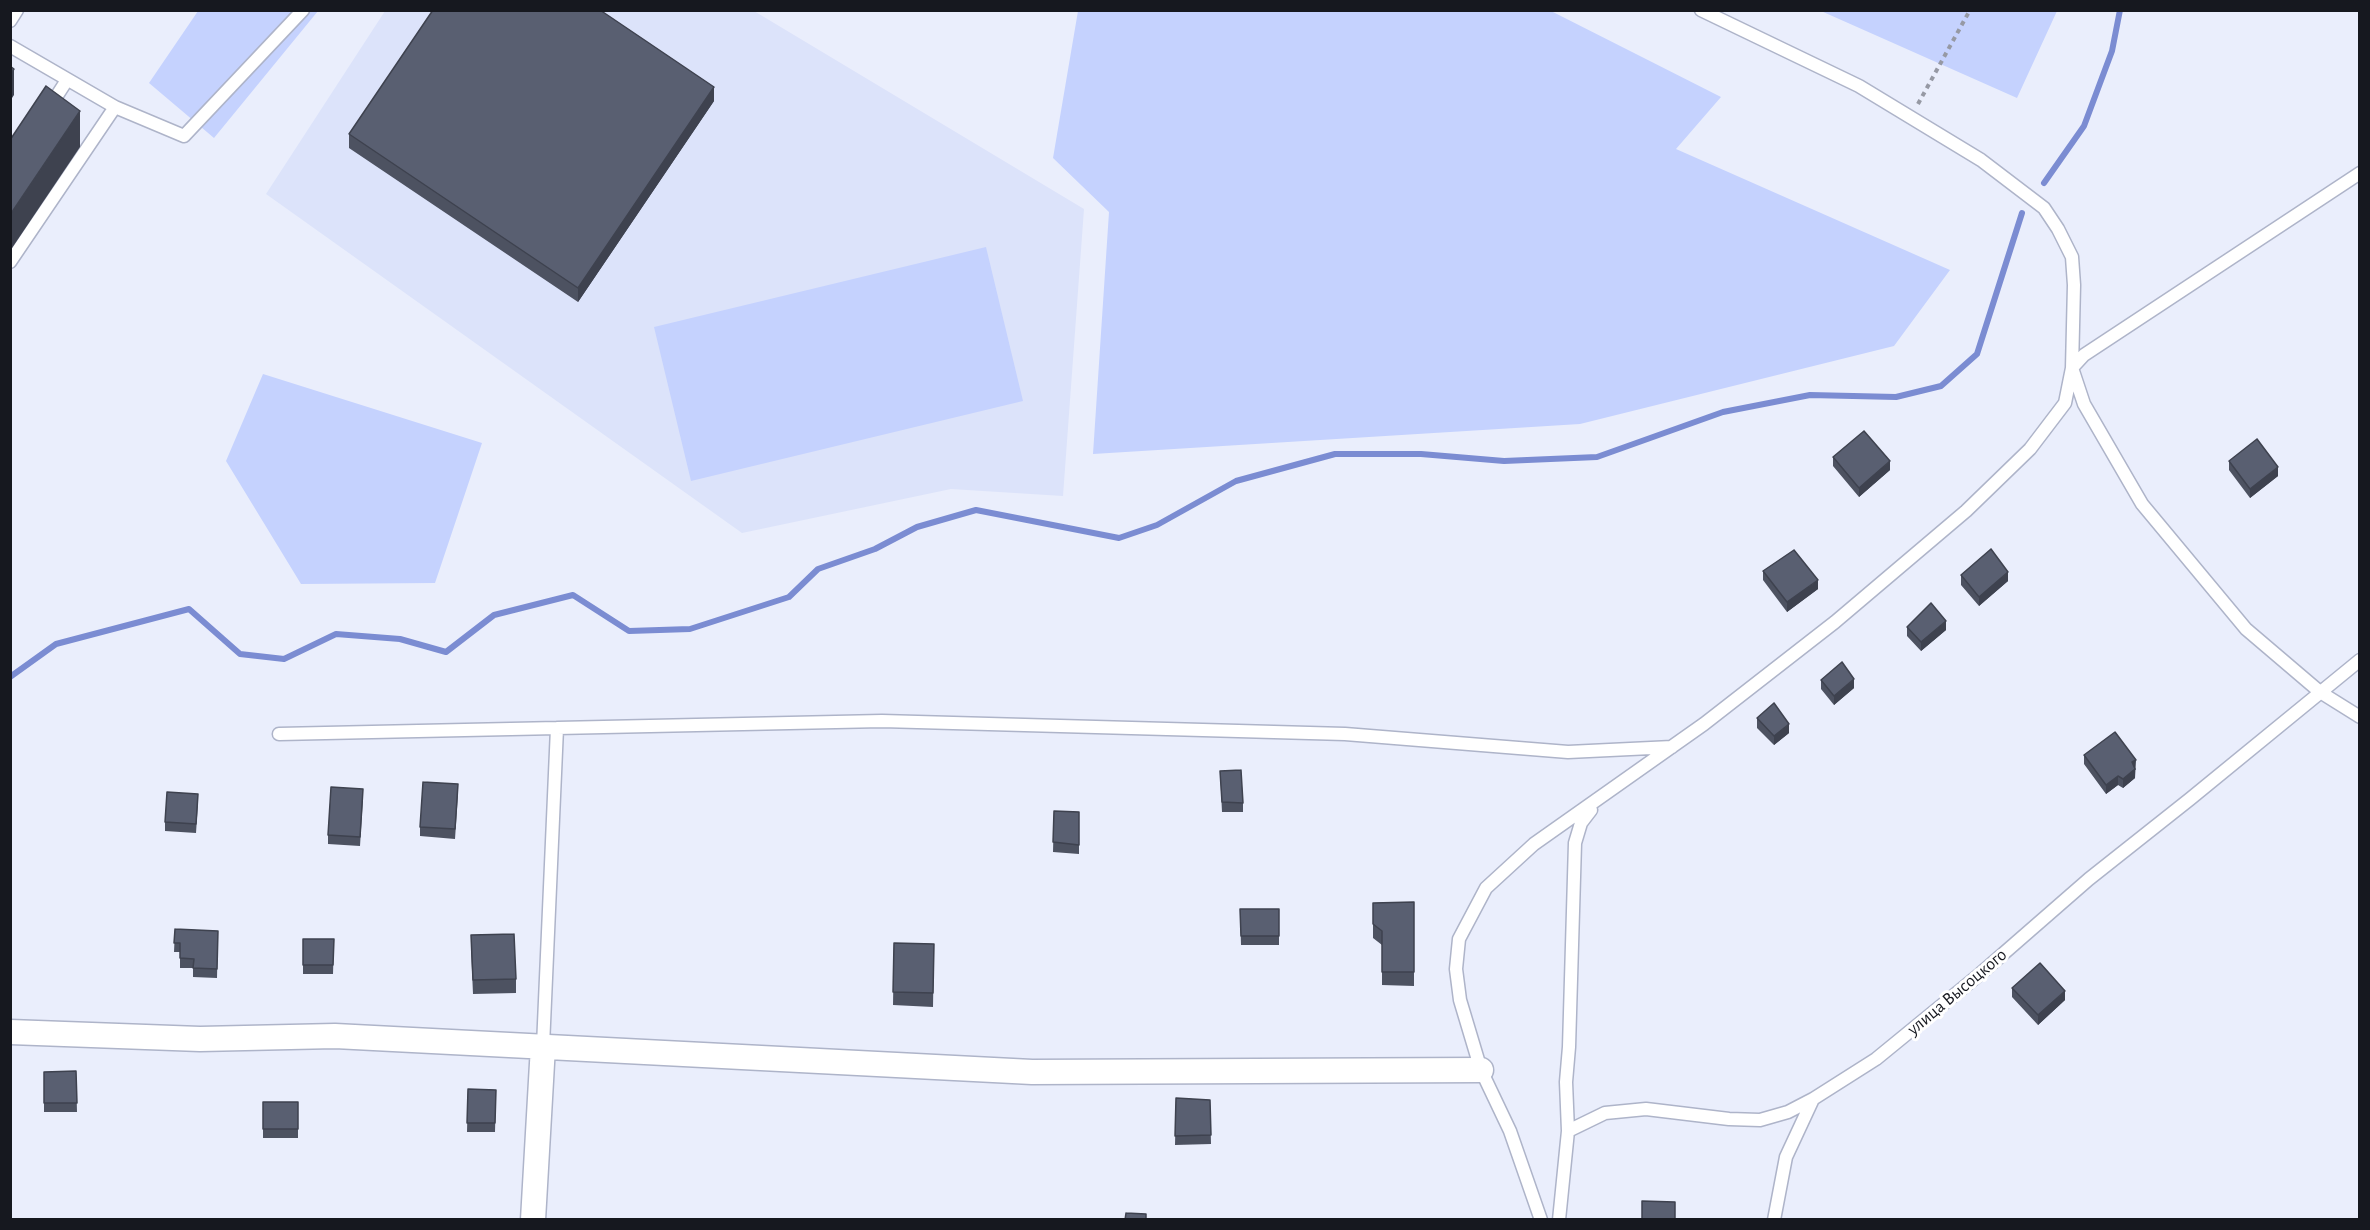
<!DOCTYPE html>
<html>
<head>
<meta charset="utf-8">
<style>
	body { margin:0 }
	#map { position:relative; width:2370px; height:1230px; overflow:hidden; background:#eaeefc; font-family:"Alegreya Sans",sans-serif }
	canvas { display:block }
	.frame { position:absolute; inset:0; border:12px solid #16181f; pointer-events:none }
</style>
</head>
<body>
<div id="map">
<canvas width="2370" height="1230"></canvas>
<div class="frame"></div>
</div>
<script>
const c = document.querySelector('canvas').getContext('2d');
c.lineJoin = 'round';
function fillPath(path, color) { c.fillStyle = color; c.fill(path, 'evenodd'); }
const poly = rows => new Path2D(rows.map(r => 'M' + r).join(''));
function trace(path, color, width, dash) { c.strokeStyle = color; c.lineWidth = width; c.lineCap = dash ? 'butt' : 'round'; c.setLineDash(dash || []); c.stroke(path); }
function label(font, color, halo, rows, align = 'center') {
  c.font = font + ' "Alegreya Sans",sans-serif'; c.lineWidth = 6; c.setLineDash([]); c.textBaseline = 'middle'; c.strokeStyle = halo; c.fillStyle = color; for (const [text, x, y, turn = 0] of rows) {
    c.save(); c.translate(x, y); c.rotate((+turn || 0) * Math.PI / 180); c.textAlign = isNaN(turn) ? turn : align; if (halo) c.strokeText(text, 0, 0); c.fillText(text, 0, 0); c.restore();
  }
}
const built = poly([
	[385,11,754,11,1084,209,1063,496,951,489,742,533,266,194]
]);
const green = poly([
	[198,11,318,11,214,138,149,83],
	[1078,11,1551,11,1721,97,1676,149,1950,270,1894,346,1580,424,1093,454,1109,212,1053,158],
	[1821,11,2057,11,2017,98],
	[986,247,1023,401,691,481,654,327],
	[263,374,482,443,435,583,301,584,226,461]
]);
const stream = poly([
	[2044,183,2084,126,2112,51,2120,10],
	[10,677,56,644,189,609,240,654,284,659,336,634,400,639,446,652,494,615,573,595,629,631,690,629,789,597,818,569,875,549,917,527,976,510,1119,538,1157,525,1236,481,1335,454,1421,454,1504,461,1597,457,1723,412,1810,395,1896,397,1941,386,1977,354,2022,213]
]);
const path = poly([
	[1918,104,1970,10]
]);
const lane = poly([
	[1701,10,1859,86,1981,160,2044,208,2058,229,2072,257,2074,285,2072,368,2084,404,2142,504,2246,629,2320,692,2360,717],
	[10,21,17,10],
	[10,46,115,107],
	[49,108,67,80],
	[10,262,115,107,184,136,303,10],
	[279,734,882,721,1345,734,1568,752,1672,747],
	[543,1046,557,728],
	[1568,1131,1566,1082,1569,1047,1575,843,1581,823,1591,810],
	[1541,1220,1510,1131,1481,1070,1460,1000,1456,969,1459,939,1486,888,1534,844,1704,724,1835,622,1966,511,2030,449,2065,403,2072,368,2084,355,2360,173],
	[1559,1220,1568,1131,1605,1113,1646,1109,1729,1119,1760,1120,1788,1112,1813,1099,1876,1059,1980,974,2089,879,2190,799,2360,660],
	[1774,1220,1786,1157,1813,1099]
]);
const street = poly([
	[10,1032,200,1039,335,1036,1032,1072,1481,1070],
	[533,1220,543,1046]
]);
const wall = poly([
	[714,101,578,302,349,148,349,134],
	[1833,457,1890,470,1859,497,1833,466],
	[2229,461,2278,476,2250,498,2229,470],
	[1763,571,1818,589,1787,612,1763,580],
	[1961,575,2008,581,1979,606,1961,585],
	[1907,627,1946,630,1921,651,1907,636],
	[1821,680,1854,688,1834,705,1821,689],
	[1757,718,1789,733,1774,745,1757,728],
	[2084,755,2136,769,2135,770,2135,778,2123,788,2118,785,2106,794,2084,764],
	[1220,771,1243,803,1243,812,1222,812],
	[458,794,455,839,420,836,420,827],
	[363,798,360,846,328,844,328,835],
	[198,803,196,833,165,831,165,822],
	[1054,811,1079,812,1079,854,1053,852],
	[1414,902,1414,986,1382,985,1382,945,1373,938,1373,903],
	[1240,909,1279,909,1279,945,1241,945],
	[175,929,218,931,217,978,193,977,193,968,180,968,180,952,174,952],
	[303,939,334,939,333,974,303,974],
	[894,943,934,944,933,1007,893,1005],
	[471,948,516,979,516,993,473,994],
	[2012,988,2065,1000,2038,1025,2012,997],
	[76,1071,77,1112,44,1112,44,1072],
	[468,1089,496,1090,495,1132,467,1132],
	[1176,1098,1210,1100,1211,1144,1175,1145],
	[263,1102,298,1102,298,1138,263,1138]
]);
const shadedWall = poly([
	[14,69,14,95,10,101,10,75],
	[714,87,714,101,578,302,578,288],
	[80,111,80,147,10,251,10,215],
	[1890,461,1890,470,1859,497,1859,488],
	[2278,467,2278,476,2250,498,2250,489],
	[2008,572,2008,581,1979,606,1979,597],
	[1818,580,1818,589,1787,612,1787,602],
	[1946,621,1946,630,1921,651,1921,642],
	[1854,679,1854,688,1834,705,1834,696],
	[1789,724,1789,733,1774,745,1774,736],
	[2136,760,2135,778,2123,788,2123,779,2132,762],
	[2118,776,2118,785,2106,794,2106,785],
	[2065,991,2065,1000,2038,1025,2038,1015]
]);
const building = poly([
	[433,10,600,10,714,87,578,288,349,134,433,10],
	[10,66,14,69,10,75,10,66],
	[46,86,80,111,10,215,10,140,46,86],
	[1864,431,1890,461,1859,488,1833,457,1864,431],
	[2257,439,2278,467,2250,489,2229,461,2257,439],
	[1991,549,2008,572,1979,597,1961,575,1991,549],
	[1794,550,1818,580,1787,602,1763,571,1794,550],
	[1931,603,1946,621,1921,642,1907,627,1931,603],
	[1842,662,1854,679,1834,696,1821,680,1842,662],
	[1774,703,1789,724,1774,736,1757,718,1774,703],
	[2115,732,2136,760,2132,762,2135,769,2123,779,2118,776,2106,785,2084,755,2115,732],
	[1241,770,1243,803,1222,802,1220,771,1241,770],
	[423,782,458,784,455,829,420,827,423,782],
	[331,787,363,789,360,837,328,835,331,787],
	[167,792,198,794,196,824,165,822,167,792],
	[1054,811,1079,812,1079,845,1053,842,1054,811],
	[1414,902,1414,972,1382,972,1382,931,1373,924,1373,903,1414,902],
	[1240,909,1279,909,1279,936,1241,936,1240,909],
	[175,929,218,931,217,969,193,968,194,959,180,958,180,943,174,943,175,929],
	[514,934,516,979,473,980,471,935,514,934],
	[303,939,334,939,333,965,303,965,303,939],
	[894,943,934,944,933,993,893,992,894,943],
	[2040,963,2065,991,2038,1015,2012,988,2040,963],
	[76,1071,77,1103,44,1103,44,1072,76,1071],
	[468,1089,496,1090,495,1123,467,1123,468,1089],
	[1176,1098,1210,1100,1211,1135,1175,1136,1176,1098],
	[263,1102,298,1102,298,1129,263,1129,263,1102],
	[1642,1201,1675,1202,1675,1220,1642,1220,1642,1201],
	[1126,1213,1146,1214,1146,1220,1125,1220,1126,1213]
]);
const streetNames = [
	["улица Высоцкого",1957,992,-40]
];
fillPath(built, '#dce3fa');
fillPath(green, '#c5d2fe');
trace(stream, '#7b8cd2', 6);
trace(lane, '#aeb4c9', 15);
trace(street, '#aeb4c9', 27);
trace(path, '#9699a4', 4, [4.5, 4.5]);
trace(lane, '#fff', 12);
trace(street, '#fff', 24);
fillPath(wall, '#4d5261');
fillPath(shadedWall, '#3e424f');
fillPath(building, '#595f71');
trace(building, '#3e424f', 1.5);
label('18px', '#16181f', '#fff', streetNames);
</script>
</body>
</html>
